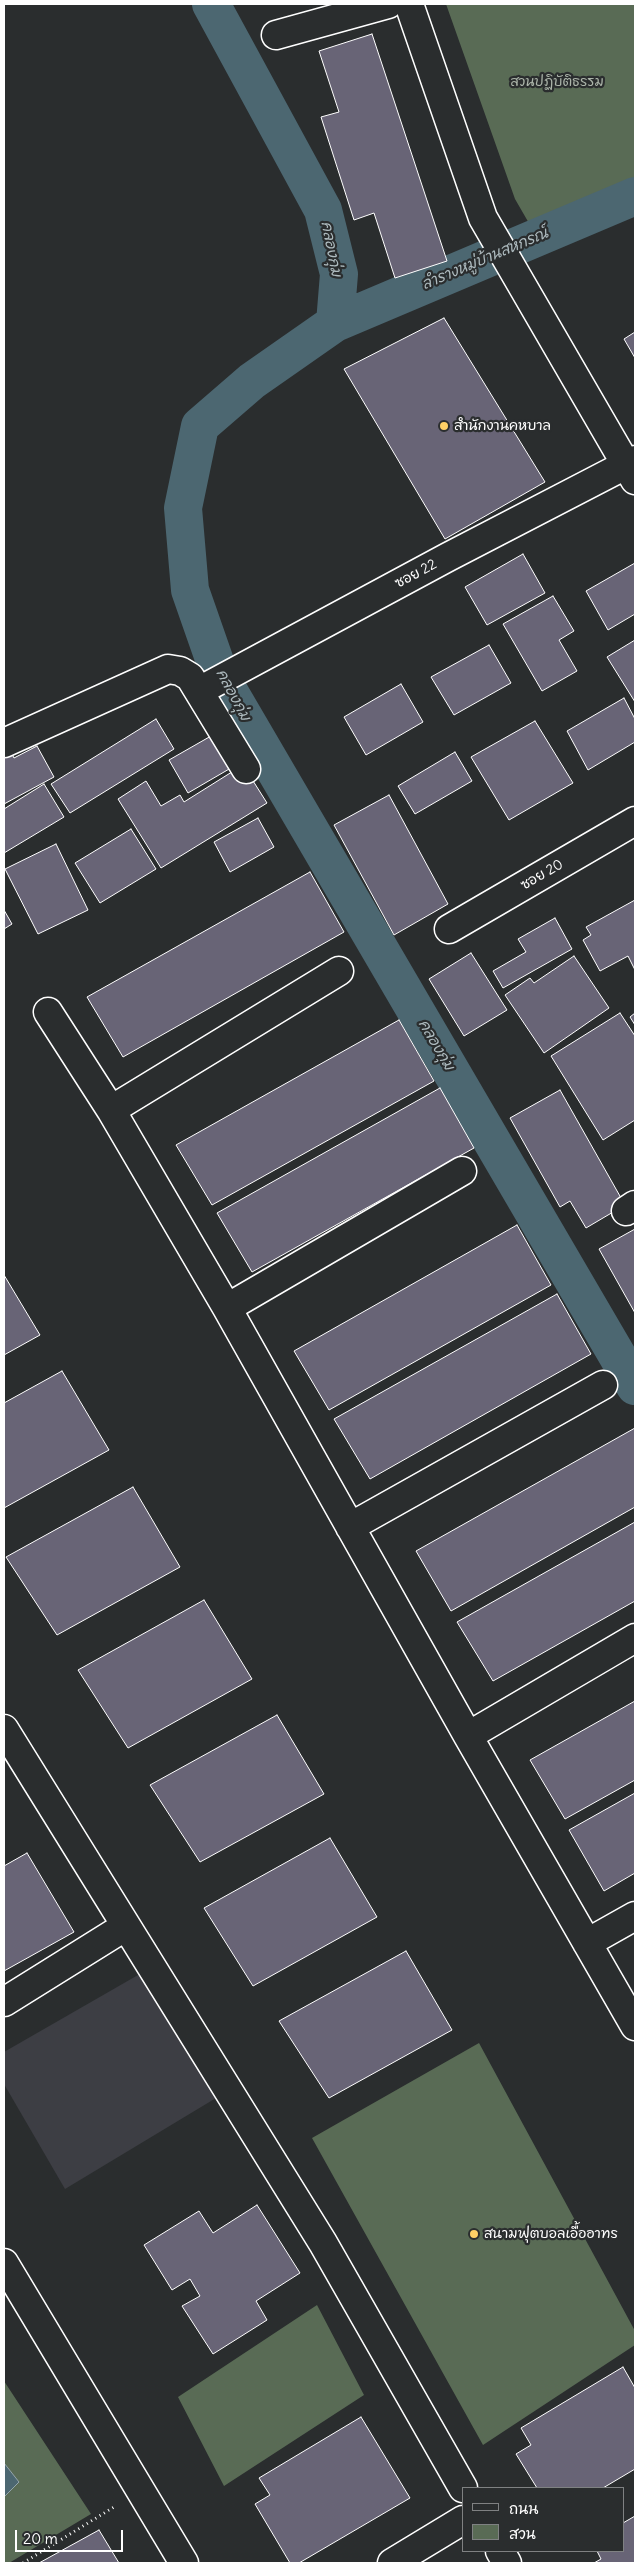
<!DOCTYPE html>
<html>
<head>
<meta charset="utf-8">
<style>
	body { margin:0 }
	#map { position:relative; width:639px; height:2567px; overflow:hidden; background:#2a2d2e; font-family:Delius,"Playpen Sans Thai",sans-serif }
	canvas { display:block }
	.frame { position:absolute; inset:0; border:5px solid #fff; pointer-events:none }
	.legend { position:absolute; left:462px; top:2487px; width:162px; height:65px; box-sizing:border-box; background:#2a2d2e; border:1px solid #7f8182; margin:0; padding:6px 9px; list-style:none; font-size:15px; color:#fff }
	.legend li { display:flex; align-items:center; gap:10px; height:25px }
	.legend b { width:25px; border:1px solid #7f8182 }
	.scale { position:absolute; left:15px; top:2530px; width:108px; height:22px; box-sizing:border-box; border:2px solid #fff; border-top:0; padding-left:6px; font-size:15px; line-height:18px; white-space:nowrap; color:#fff; -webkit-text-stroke:4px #2a2d2e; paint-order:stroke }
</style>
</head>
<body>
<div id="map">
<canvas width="639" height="2567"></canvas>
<div class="frame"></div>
<ul class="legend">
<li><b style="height:6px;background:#2a2d2e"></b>ถนน</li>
<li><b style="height:14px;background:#596b55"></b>สวน</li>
</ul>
<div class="scale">20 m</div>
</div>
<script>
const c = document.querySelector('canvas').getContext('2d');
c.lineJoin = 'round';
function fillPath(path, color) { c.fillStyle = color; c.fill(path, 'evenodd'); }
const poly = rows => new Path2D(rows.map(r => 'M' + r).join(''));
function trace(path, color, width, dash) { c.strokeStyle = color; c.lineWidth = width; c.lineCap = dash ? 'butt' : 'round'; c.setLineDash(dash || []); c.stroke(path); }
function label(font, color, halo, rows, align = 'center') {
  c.font = font + ' Delius,"Playpen Sans Thai",sans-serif'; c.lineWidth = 4.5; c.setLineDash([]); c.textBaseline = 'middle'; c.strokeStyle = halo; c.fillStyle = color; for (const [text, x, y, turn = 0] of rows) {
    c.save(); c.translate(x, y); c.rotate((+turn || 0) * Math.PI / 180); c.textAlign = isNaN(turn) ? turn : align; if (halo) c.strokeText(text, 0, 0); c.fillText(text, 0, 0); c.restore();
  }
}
const built = poly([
	[145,1971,221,2095,65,2189,4,2084,4,2052]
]);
const green = poly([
	[446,4,635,4,635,179,530,225,515,199],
	[479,2043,635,2331,635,2345,483,2445,312,2138],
	[317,2305,364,2395,224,2486,178,2397],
	[4,2381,91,2514,9,2563,4,2563]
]);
const water = poly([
	[4,2463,19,2482,4,2497,4,2463]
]);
const canal = poly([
	[211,4,323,210,339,274,335,323,252,381,200,426,183,508,190,590,220,676,635,1386],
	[335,323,635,196]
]);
const building = poly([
	[372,34,447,261,395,278,374,213,354,220,321,117,339,112,319,51,372,34],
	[444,318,545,482,445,539,344,369,444,318],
	[635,332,635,358,624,339,635,332],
	[523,554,545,593,487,625,465,587,523,554],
	[635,563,635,614,608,630,586,591,635,563],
	[553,596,574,631,559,640,577,671,542,691,503,624,553,596],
	[635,640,635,702,607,657,635,640],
	[489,645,511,683,454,715,431,677,489,645],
	[401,684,423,722,366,755,344,717,401,684],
	[624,698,635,719,635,742,588,770,567,731,624,698],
	[156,719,174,749,70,813,51,784,156,719],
	[535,721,573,783,509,820,471,757,535,721],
	[218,732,236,765,188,793,169,760,218,732],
	[37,746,54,777,4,804,4,756,11,752,14,758,37,746],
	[455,752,472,781,415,814,398,786,455,752],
	[243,765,267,803,161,868,118,799,146,781,161,806,180,795,184,802,243,765],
	[44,784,64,817,4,853,4,809,44,784],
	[389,795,448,904,394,935,334,825,389,795],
	[258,818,274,847,230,872,214,842,258,818],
	[131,829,156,869,100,903,75,863,131,829],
	[56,844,88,910,38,934,5,869,56,844],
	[310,872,344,932,123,1057,87,997,310,872],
	[635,900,635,970,628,956,600,971,583,940,591,935,586,927,635,900],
	[4,910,12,924,4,929,4,910],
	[555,918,572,949,503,988,493,971,526,952,518,939,555,918],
	[471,953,507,1010,464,1036,429,979,471,953],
	[574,956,609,1008,544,1053,505,995,530,978,534,983,574,956],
	[620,1013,635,1036,635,1120,603,1140,551,1056,620,1013],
	[635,1013,635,1025,630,1017,635,1013],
	[399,1020,434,1081,212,1205,176,1145,399,1020],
	[440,1088,474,1148,252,1272,217,1213,440,1088],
	[560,1090,625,1205,586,1228,570,1201,560,1207,510,1118,560,1090],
	[517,1225,551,1285,329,1410,294,1351,517,1225],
	[635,1229,635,1313,599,1249,635,1229],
	[4,1275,40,1335,4,1355,4,1275],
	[557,1294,591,1354,370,1479,334,1419,557,1294],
	[62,1371,109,1450,4,1508,4,1403,62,1371],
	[635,1428,635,1507,451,1611,416,1551,635,1428],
	[133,1487,180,1567,57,1635,6,1557,133,1487],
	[635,1522,635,1601,493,1681,457,1622,635,1522],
	[204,1600,252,1679,128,1748,78,1670,204,1600],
	[635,1701,635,1780,565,1819,530,1760,635,1701],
	[277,1715,324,1794,200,1862,150,1785,277,1715],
	[635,1793,635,1873,604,1891,569,1830,635,1793],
	[330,1838,377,1917,253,1986,204,1908,330,1838],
	[27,1853,74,1932,4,1971,4,1866,27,1853],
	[406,1951,452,2030,329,2098,279,2021,406,1951],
	[257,2205,300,2273,256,2301,267,2320,213,2354,182,2306,200,2296,190,2279,172,2290,144,2245,199,2211,213,2233,257,2205],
	[623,2367,635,2388,635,2469,603,2488,537,2488,516,2454,531,2445,521,2428,623,2367],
	[361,2417,410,2498,299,2563,290,2563,255,2504,270,2495,259,2478,361,2417],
	[635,2516,635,2563,594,2563,601,2559,597,2551,623,2551,623,2523,635,2516],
	[99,2530,119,2563,39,2563,99,2530]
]);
const path = poly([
	[23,2563,114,2507]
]);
const street = poly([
	[409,4,483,218,635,480],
	[276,35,388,4],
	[199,691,448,557,635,460],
	[4,743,168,669,180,671,190,677,246,769],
	[449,929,635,821],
	[48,1012,111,1110,227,1308,468,1736,635,2026],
	[111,1110,339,971],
	[626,1211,635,1205],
	[227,1308,462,1171],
	[350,1527,603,1385],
	[4,1729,323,2243,463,2488],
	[468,1736,635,1638],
	[587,1943,635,1916],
	[4,2002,126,1926],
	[4,2263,184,2563],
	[500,2551,507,2563],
	[392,2563,463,2520]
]);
const markers = [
	[444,426,5,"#ffd166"],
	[474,2234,5,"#ffd166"]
];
const parkNames = [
	["สวนปฏิบัติธรรม",557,82]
];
const poiNames = [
	["สำนักงานคหบาล",454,426],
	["สนามฟุตบอลเอื้ออาทร",484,2234]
];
const streetNames = [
	["ซอย 22",416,574,-28],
	["ซอย 20",542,875,-30]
];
const waterNames = [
	["คลองกุ่ม",331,249,79],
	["ลำรางหมู่บ้านสหกรณ์",485,259,-23],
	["คลองกุ่ม",233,695,62],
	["คลองกุ่ม",436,1045,60]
];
fillPath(built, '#3d3e44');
fillPath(green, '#596b55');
fillPath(water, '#4c6771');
trace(water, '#94a4aa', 1);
trace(canal, '#4c6771', 38);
fillPath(building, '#686476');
trace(building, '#fff', 1);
trace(street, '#fff', 31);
trace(path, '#fff', 3, [1, 4]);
trace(street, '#2a2d2e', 28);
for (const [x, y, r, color] of markers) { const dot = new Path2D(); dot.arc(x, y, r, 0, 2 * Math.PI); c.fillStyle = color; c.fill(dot); trace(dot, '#2a2d2e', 2); }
label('14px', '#acb5aa', '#2a2d2e', parkNames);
label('14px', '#fff', '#2a2d2e', poiNames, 'left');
label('14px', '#fff', '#2a2d2e', streetNames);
label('italic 15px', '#aebbbf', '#2a2d2e', waterNames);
</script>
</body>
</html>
